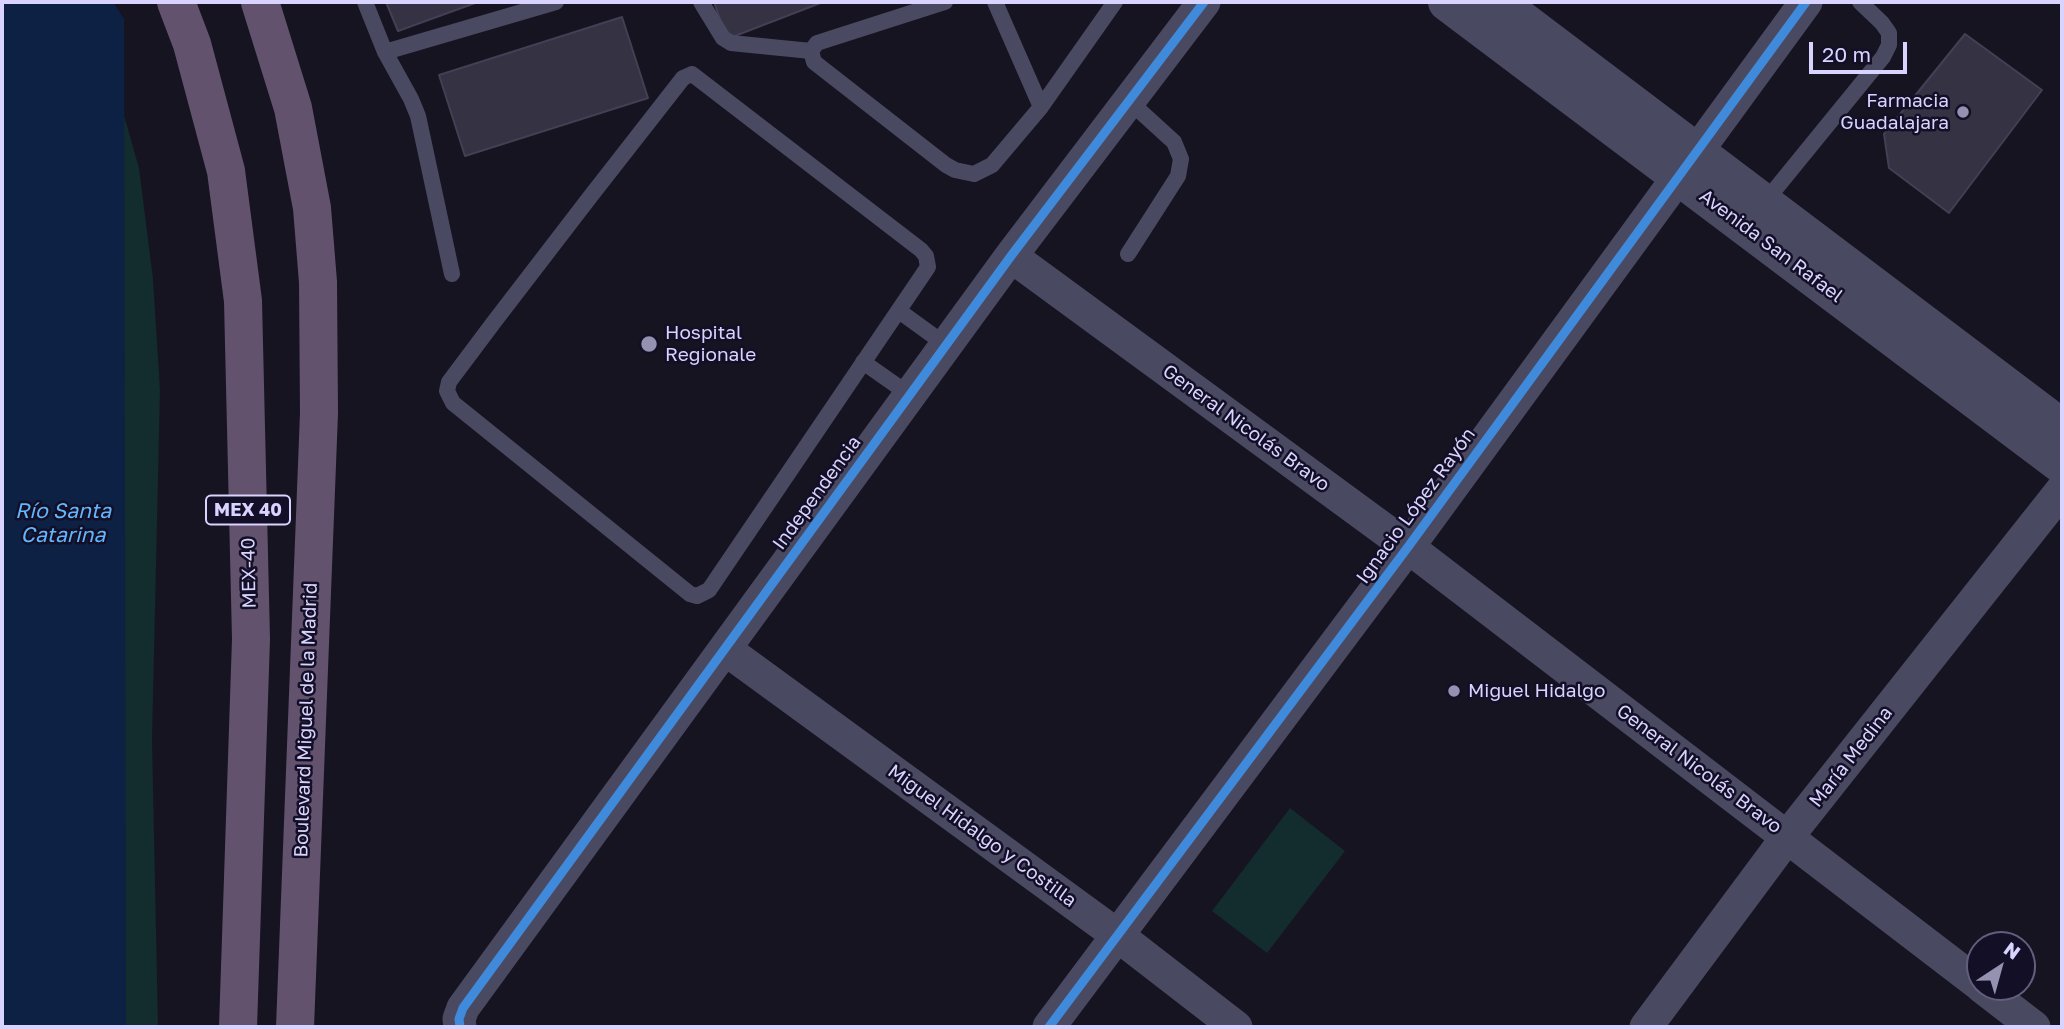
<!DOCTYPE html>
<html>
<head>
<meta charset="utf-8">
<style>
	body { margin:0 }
	#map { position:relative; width:2064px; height:1029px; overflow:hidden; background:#161421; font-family:"Golos Text",sans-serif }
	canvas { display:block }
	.frame { position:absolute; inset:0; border:4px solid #d9d4ff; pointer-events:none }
	.north { position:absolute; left:1966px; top:931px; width:70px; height:70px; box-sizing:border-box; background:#130f26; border:2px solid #625e7d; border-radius:50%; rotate:36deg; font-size:19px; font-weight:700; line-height:28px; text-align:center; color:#d9d4ff }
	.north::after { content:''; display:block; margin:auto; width:24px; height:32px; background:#9591b1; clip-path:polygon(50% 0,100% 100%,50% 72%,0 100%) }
	.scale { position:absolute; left:1809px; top:42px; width:98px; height:32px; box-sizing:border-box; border:4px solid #d9d4ff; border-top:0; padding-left:9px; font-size:21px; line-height:24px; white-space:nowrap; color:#d9d4ff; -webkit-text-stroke:5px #130f26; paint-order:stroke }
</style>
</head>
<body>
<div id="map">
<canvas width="2064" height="1029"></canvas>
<div class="frame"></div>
<div class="north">N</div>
<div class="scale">20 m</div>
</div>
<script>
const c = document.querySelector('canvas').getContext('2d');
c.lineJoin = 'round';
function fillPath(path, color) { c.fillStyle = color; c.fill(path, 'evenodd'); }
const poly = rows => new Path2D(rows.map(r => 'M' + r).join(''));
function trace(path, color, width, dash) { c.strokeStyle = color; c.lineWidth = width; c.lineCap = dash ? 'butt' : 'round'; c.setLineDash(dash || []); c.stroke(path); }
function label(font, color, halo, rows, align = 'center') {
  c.font = font + ' "Golos Text",sans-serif'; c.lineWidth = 5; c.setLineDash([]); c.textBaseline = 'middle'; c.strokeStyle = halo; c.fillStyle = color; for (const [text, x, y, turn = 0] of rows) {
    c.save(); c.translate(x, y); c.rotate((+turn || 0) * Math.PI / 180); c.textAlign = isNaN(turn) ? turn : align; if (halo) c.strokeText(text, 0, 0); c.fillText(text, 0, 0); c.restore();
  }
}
const green = poly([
	[2,2,111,70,139,168,153,279,160,390,152,740,158,1027,2,1027],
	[1290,808,1345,851,1267,953,1212,911]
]);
const water = poly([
	[2,2,113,2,124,19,126,1027,2,1027]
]);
const building = poly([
	[386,2,478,2,398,31,386,2],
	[714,2,823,2,727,39,714,2],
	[622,17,648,98,465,156,439,75,622,17],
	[1965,34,2042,90,1949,213,1889,168,1884,134,1965,34]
]);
const service = poly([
	[365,2,385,52,411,99,418,116,452,274],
	[701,2,723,38,731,43,811,51],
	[811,51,814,62,946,165,955,170,974,174,992,165,1041,107,995,2],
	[811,51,817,43,945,2],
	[385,52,556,2],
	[692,74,921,250,926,256,928,267,709,590,697,596,690,594,453,403,447,391,449,382,494,322,590,197,683,78,692,74],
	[1041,107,1115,2],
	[1764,203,1883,57,1889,45,1889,33,1882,23,1860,2],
	[1128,254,1178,176,1181,159,1174,142,1129,101],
	[899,311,946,345],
	[863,362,910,395]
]);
const minor = poly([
	[1011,256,1408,547,1980,985],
	[725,649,1117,935,1236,1027],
	[1982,987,2034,1027],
	[460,1027,459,1019,463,1008,1011,256,1204,2],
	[1049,1027,1408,547,1806,2],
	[1646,1027,1788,836,2062,490]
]);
const tertiary = poly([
	[1447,2,2062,465],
	[1498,2,2062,428]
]);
const trunk = poly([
	[176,2,192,44,226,171,243,301,251,639,238,1027],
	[260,2,293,108,312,208,318,282,319,413,295,1027]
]);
const cycleway = poly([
	[460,1027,459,1019,463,1008,1011,256,1204,2],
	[1049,1027,1408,547,1806,2]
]);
const markers = [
	[1963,112,7,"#9591b1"],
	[649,344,9,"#9591b1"],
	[1454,691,7,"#9591b1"]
];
const shields = [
	[248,510,84]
];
const shieldNames = [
	["MEX 40",248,510]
];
const poiNames = [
	["Farmacia",1949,101,"right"],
	["Guadalajara",1949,123,"right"],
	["Hospital",665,333],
	["Regionale",665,355],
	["Miguel Hidalgo",1468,691]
];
const streetNames = [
	["Avenida San Rafael",1771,246,37],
	["General Nicolás Bravo",1246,428,36],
	["Independencia",817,493,-54],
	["Ignacio López Rayón",1416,506,-54],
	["MEX-40",249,573,-91],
	["Boulevard Miguel de la Madrid",306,720,-88],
	["María Medina",1851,757,-52],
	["General Nicolás Bravo",1699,769,37],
	["Miguel Hidalgo y Costilla",982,836,36]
];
const waterNames = [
	["Río Santa",63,511],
	["Catarina",63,535]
];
fillPath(green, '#132c2d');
fillPath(water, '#0d2144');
fillPath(building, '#343243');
trace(building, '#433f54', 2);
trace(service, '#4a4962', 16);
trace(minor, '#4a4962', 33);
trace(tertiary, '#4a4962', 38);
trace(trunk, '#62526e', 38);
trace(cycleway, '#408adc', 9);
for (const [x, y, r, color] of markers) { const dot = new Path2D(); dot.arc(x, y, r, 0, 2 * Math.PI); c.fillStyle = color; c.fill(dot); trace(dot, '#130f26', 2.5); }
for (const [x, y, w] of shields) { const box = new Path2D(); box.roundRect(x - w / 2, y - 14.5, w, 29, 5); c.fillStyle = '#130f26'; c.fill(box); trace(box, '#d9d4ff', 2); }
label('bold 18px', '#d9d4ff', null, shieldNames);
label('19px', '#d9d4ff', '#130f26', poiNames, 'left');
label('19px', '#d9d4ff', '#130f26', streetNames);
label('italic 21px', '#62b6ff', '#130f26', waterNames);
</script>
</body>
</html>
